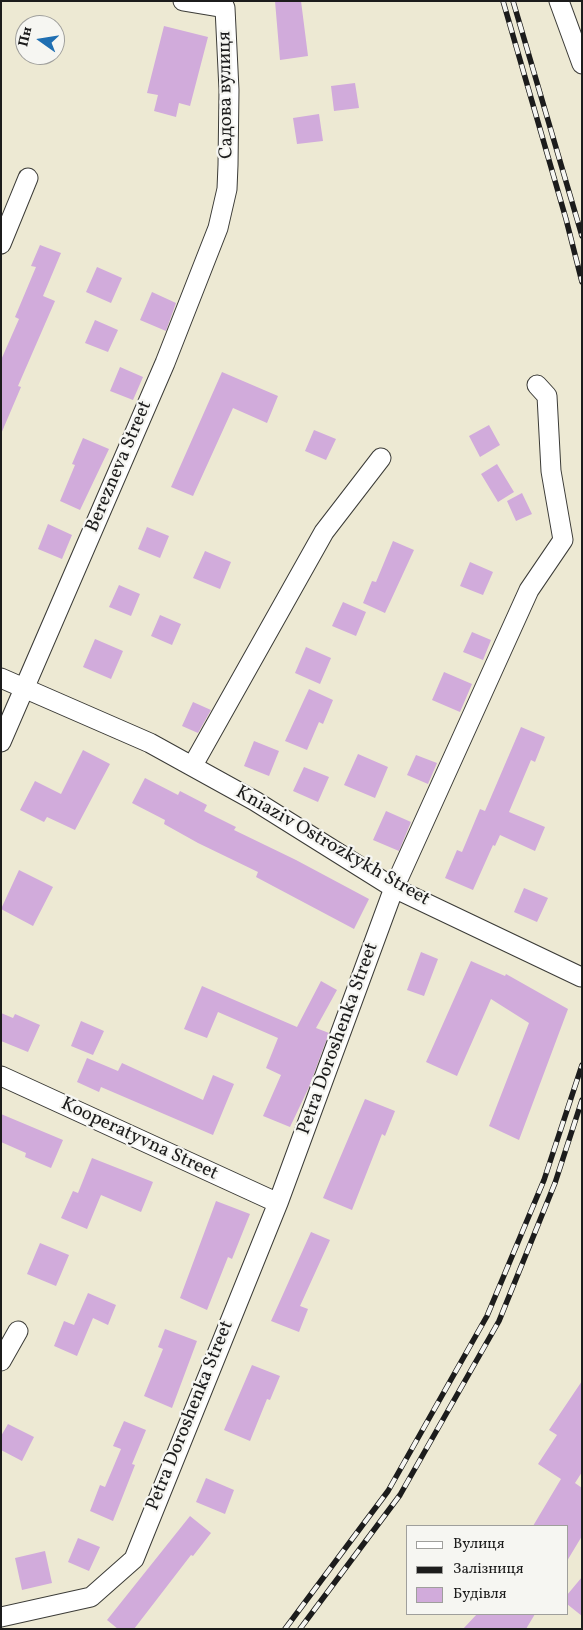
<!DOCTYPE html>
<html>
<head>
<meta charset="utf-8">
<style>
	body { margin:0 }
	#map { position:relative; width:583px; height:1630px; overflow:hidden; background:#ede9d3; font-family:Vollkorn,serif }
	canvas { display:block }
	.frame { position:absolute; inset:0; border:2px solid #1c1c1c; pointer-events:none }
	.legend { position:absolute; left:406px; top:1525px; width:162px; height:90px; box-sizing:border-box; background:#f6f6f2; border:1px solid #9f9f9c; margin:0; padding:6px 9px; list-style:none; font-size:15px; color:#1c1c1c }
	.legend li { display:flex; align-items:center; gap:10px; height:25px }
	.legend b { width:25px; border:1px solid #9f9f9c }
	.north { position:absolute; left:15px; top:15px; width:50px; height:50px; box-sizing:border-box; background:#f6f6f2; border:1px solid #9f9f9c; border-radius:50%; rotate:283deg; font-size:14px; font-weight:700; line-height:20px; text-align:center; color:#1c1c1c }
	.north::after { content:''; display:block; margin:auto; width:18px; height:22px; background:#1f6fb2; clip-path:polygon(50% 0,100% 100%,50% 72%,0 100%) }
</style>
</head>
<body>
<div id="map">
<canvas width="583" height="1630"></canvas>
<div class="frame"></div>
<ul class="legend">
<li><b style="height:6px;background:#fff"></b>Вулиця</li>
<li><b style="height:6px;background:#1c1c1c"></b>Залізниця</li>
<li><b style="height:14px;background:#d1abdb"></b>Будівля</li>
</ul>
<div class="north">Пн</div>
</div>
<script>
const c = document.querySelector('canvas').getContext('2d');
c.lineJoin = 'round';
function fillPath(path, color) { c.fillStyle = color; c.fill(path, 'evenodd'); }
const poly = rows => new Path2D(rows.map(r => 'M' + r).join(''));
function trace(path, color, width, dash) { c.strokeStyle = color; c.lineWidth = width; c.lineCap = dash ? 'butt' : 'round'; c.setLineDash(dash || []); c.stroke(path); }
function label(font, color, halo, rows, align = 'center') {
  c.font = font + ' Vollkorn,serif'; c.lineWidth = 4.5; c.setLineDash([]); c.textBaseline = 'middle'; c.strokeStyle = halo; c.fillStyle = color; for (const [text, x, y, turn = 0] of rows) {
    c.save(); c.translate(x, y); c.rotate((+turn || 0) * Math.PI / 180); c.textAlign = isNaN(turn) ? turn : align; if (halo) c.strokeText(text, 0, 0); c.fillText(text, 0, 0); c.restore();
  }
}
const building = poly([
	[275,1,301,1,308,56,280,60],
	[164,26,208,37,190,106,179,103,176,117,154,111,158,95,147,93],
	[355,83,359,108,334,111,331,86],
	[319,114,323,141,297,144,293,118],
	[40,245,61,253,43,296,55,301,18,386,21,387,1,434,1,360,19,319,15,317,36,267,31,266],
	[97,267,122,278,111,303,86,292],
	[152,292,176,303,166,331,140,320],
	[95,320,118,330,108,352,85,343],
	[120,367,143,377,133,400,110,391],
	[222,372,278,396,267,423,233,408,193,496,171,487],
	[489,425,500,445,480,457,469,436],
	[314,430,336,439,326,460,305,451],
	[83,438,109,449,80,510,60,501,75,465,72,464],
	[497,464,514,492,498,502,481,474],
	[522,493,532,514,516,521,507,501],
	[48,524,72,535,62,559,38,549],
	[147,527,169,536,160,558,138,549],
	[393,541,414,550,385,613,363,603,372,581,376,582],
	[205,551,231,562,220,589,193,578],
	[470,562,493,572,483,595,460,586],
	[119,585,140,594,131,616,109,607],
	[343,602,366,612,356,636,332,626],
	[160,615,181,624,172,645,151,636],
	[472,632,491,640,483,660,463,652],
	[95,639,123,651,111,679,83,667],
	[306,647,331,658,320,684,295,673],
	[444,672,472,684,460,712,432,700],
	[309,689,333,700,323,724,319,722,307,750,285,741],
	[193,702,211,710,198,733,182,726],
	[521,727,545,737,535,762,531,760,509,812,545,827,535,851,500,835,495,846,493,845,473,890,445,878,457,850,462,852,480,809,485,811],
	[254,741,279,751,269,776,244,766],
	[83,750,110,764,75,830,47,817,44,822,20,810,35,781,61,794],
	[358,754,388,767,375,798,344,785],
	[416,755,437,763,428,784,407,775],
	[304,767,329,777,318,802,293,791],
	[145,778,178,795,180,791,207,805,204,811,236,827,234,830,296,860,369,899,354,929,256,877,258,872,198,843,164,824,165,820,132,803],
	[386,811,411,822,399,851,373,840],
	[19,870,53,887,33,926,1,909],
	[524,888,548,898,537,922,514,912],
	[421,952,438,959,424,996,407,990],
	[471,961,505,976,506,974,568,1009,519,1140,489,1126,529,1023,491,999,457,1076,426,1062],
	[321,981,337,990,316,1028,329,1033,309,1087,290,1127,263,1116,281,1075,266,1068,278,1038,218,1012,207,1038,184,1029,202,986,297,1027],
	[1,1013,13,1018,15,1014,40,1025,28,1052,1,1041],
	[81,1021,104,1031,93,1055,71,1046],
	[87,1058,118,1071,122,1063,203,1100,213,1075,234,1084,213,1135,101,1087,99,1092,77,1082],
	[365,1099,395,1111,385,1136,382,1134,352,1210,323,1198],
	[1,1114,63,1140,51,1168,25,1157,26,1153,1,1142],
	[92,1158,153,1182,141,1212,101,1195,87,1229,61,1218,73,1191,78,1193],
	[216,1201,250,1214,232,1259,228,1257,207,1310,180,1298],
	[311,1232,330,1240,300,1306,308,1309,299,1332,271,1321],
	[40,1243,69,1255,56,1286,27,1274],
	[88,1293,116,1305,108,1325,93,1318,77,1356,54,1346,64,1321,74,1325],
	[165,1329,197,1341,172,1408,144,1396,163,1349,158,1347],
	[252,1365,280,1376,270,1400,267,1399,250,1441,224,1430],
	[582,1381,582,1472,575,1483,582,1488,582,1536,567,1561,567,1526,533,1526,561,1479,538,1464,557,1435,549,1430],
	[124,1421,146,1430,132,1464,135,1465,113,1521,90,1511,100,1485,105,1487,121,1449,113,1446],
	[8,1424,34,1437,22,1461,1,1450,1,1436],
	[206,1478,234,1490,225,1514,196,1502],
	[190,1516,211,1533,193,1556,191,1555,134,1629,118,1629,107,1620],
	[78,1538,100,1547,89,1571,68,1562],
	[45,1551,52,1583,22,1590,15,1558],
	[582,1577,582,1616,567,1604,567,1595],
	[477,1614,535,1614,526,1629,463,1629]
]);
const minor = poly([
	[183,1,225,8],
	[559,1,582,64],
	[1,244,28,178],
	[1,678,150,743,255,801,394,888,581,977],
	[1,742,165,363,218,228,227,189,228,165,229,90,225,8,222,1],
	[193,765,324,532,381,458],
	[1,1076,278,1203],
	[1,1361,18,1331],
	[1,1617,91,1597,134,1559,278,1203,394,888,529,590,563,540,551,471,547,396,537,385]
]);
const rail = poly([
	[503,1,566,219,582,282],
	[513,1,582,236],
	[285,1629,388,1491,487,1316,544,1180,582,1065],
	[300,1629,400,1495,499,1321,555,1183,582,1100]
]);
const streetNames = [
	["Садова вулиця",227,95,-91],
	["Berezneva Street",120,467,-67],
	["Kniaziv Ostrozkykh Street",332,847,30],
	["Petra Doroshenka Street",339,1039,-70],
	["Kooperatyvna Street",139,1140,25],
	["Petra Doroshenka Street",191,1416,-68]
];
fillPath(building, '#d1abdb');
trace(minor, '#3b3b37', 21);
trace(minor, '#fff', 19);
trace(rail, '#1c1c1c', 5.5);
trace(rail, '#f6f6f2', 4, [11]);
label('19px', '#1c1c1c', '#f6f6f2', streetNames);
</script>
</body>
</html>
